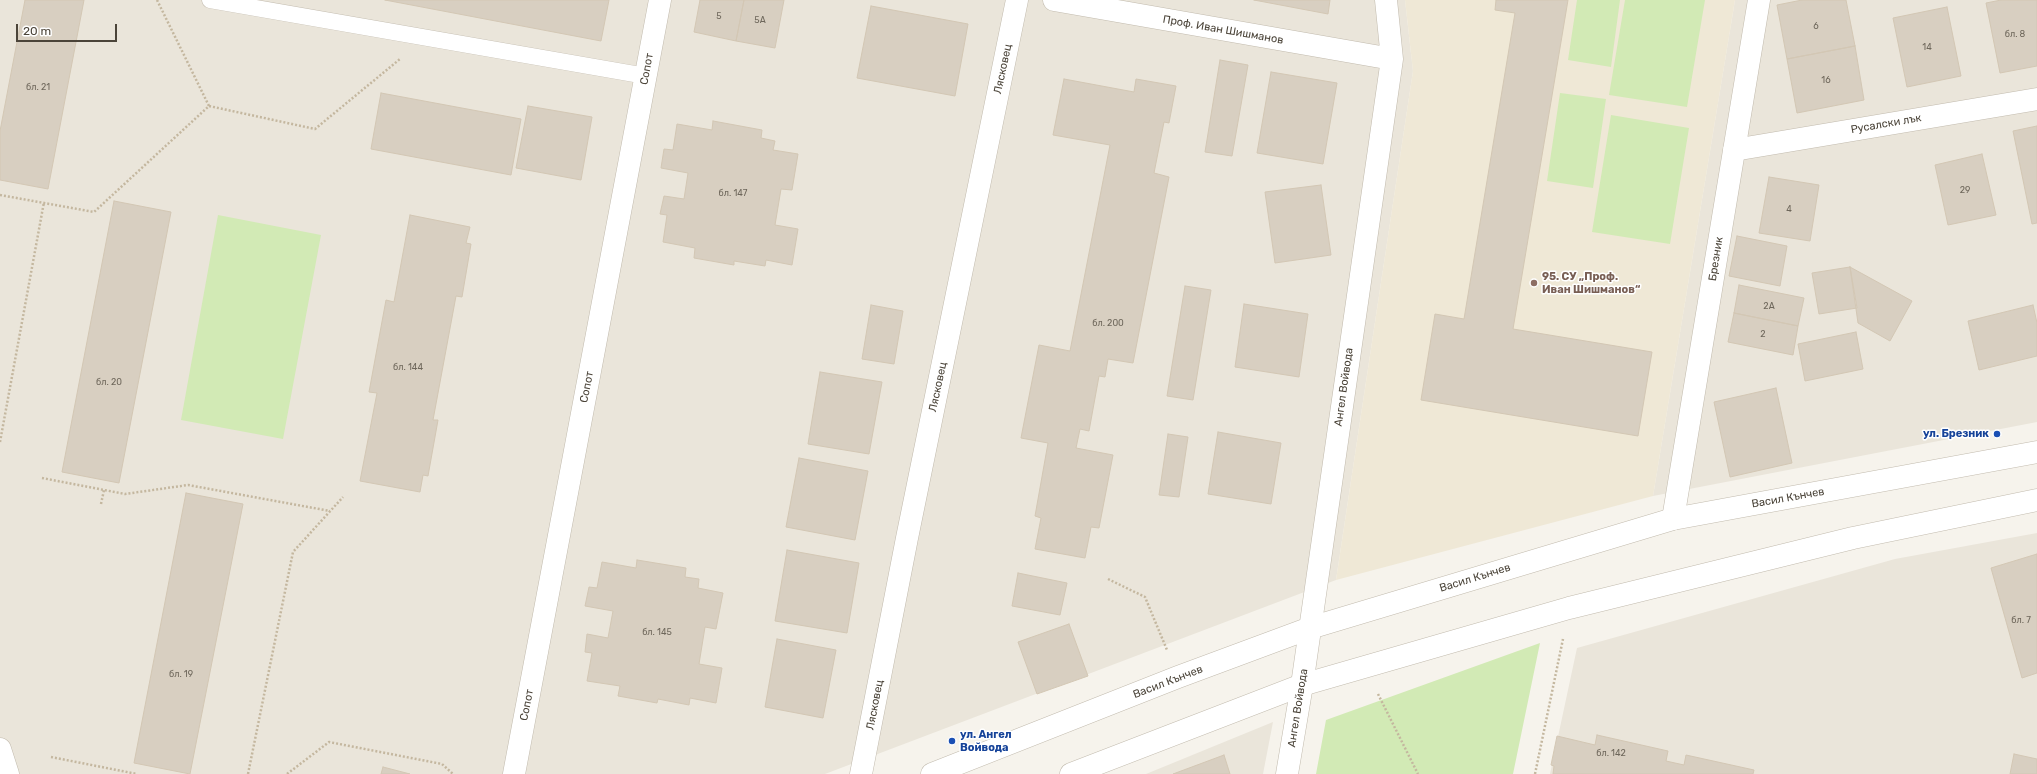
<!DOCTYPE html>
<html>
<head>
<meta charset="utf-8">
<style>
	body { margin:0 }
	#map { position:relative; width:2037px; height:774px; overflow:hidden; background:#f6f3ec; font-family:Rubik,sans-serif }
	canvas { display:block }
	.scale { position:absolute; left:16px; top:24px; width:101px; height:18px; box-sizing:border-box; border:2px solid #4b4439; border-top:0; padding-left:5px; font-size:12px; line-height:14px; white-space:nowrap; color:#4b4439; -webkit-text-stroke:3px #fff; paint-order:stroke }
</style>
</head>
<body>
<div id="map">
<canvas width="2037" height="774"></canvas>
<div class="scale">20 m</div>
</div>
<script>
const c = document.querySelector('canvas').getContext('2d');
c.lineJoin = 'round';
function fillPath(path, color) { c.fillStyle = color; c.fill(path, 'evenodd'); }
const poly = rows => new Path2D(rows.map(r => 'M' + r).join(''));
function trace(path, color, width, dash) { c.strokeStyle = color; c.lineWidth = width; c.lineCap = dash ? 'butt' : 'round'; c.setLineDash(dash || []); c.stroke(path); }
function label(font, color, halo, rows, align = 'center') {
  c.font = font + ' Rubik,sans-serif'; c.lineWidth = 3; c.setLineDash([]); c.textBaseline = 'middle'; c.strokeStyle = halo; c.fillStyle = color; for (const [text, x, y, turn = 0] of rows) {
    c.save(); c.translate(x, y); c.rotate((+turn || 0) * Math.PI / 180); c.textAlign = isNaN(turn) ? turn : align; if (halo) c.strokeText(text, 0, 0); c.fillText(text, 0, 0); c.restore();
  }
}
const residential = poly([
	[0,0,1405,0,1413,71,1336,580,825,774,0,774],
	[1735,0,2037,0,2037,422,1653,496],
	[2037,533,2037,774,1550,774,1577,648,1895,559],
	[1273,722,1263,774,1146,774]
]);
const education = poly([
	[1405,0,1735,0,1653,496,1336,580,1413,71]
]);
const green = poly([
	[1577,0,1620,0,1611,67,1568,60],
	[1625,0,1705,0,1687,107,1609,95],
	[1560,93,1606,99,1593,188,1547,181],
	[1611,115,1689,128,1670,244,1592,232],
	[218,215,321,235,283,439,181,420],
	[1540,643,1513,774,1316,774,1326,720]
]);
const building = poly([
	[25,0,84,0,48,189,0,180,0,131,25,0],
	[385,0,609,0,601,41,385,0],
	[700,0,744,0,736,41,694,32,700,0],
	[744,0,784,0,775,48,736,41,744,0],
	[1254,0,1330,0,1328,14,1254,0],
	[1496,0,1568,0,1513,329,1652,352,1638,436,1421,400,1435,314,1464,319,1515,13,1495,10,1496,0],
	[1802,0,1846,0,1855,46,1787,59,1777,5,1802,0],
	[2001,0,2037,0,2037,66,2000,73,1986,3,2001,0],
	[871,6,968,24,955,96,857,78,871,6],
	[1947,7,1961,76,1907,87,1893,18,1947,7],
	[1855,46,1864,100,1797,113,1787,59,1855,46],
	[1220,60,1248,65,1232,156,1205,152,1220,60],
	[1271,72,1337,83,1323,164,1257,153,1271,72],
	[1064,79,1134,92,1136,79,1176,86,1169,123,1164,122,1154,173,1169,177,1133,363,1108,359,1105,377,1099,376,1089,431,1080,429,1076,448,1113,455,1099,528,1091,527,1085,558,1035,549,1041,518,1035,516,1048,443,1021,438,1039,345,1070,351,1110,145,1053,135,1064,79],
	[381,93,521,119,511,175,371,149,381,93],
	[528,106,592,117,581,180,516,168,528,106],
	[713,121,762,130,761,138,775,141,773,150,798,154,792,190,781,189,775,225,798,229,792,265,766,260,765,266,734,261,734,265,694,258,695,248,663,242,667,215,660,214,664,196,684,199,688,173,661,168,664,149,673,150,677,124,712,130,713,121],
	[2037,126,2037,223,2032,224,2013,131,2037,126],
	[1982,154,1996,215,1948,225,1935,165,1982,154],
	[1769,177,1819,185,1810,241,1759,233,1769,177],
	[1321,185,1331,255,1275,263,1265,192,1321,185],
	[114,201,171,212,119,483,62,472,114,201],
	[410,215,470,227,466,243,471,244,462,297,456,296,433,420,438,420,428,476,423,475,420,492,360,481,377,393,369,392,386,300,394,302,410,215],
	[1737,236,1787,246,1780,286,1729,276,1737,236],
	[1850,267,1912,301,1890,341,1858,323,1850,267],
	[1850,267,1857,308,1819,314,1812,273,1850,267],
	[1739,285,1804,298,1798,326,1734,313,1739,285],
	[1185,286,1211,290,1193,400,1167,396,1185,286],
	[1244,304,1308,314,1299,377,1235,367,1244,304],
	[871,305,903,311,894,364,862,359,871,305],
	[2033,305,2037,323,2037,356,1979,370,1968,321,2033,305],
	[1734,313,1798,326,1793,355,1728,342,1734,313],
	[1856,332,1863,369,1805,381,1798,344,1856,332],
	[820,372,882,382,869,454,808,444,820,372],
	[1776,388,1792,463,1730,477,1714,402,1776,388],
	[1218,432,1281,443,1271,504,1208,494,1218,432],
	[1168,434,1188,437,1179,497,1159,495,1168,434],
	[799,458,868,471,855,540,786,527,799,458],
	[186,493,243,504,190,774,134,763,186,493],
	[787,550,859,563,847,633,775,621,787,550],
	[2037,554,2037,673,2022,678,1991,568,2037,554],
	[637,560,686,568,685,577,699,579,698,588,723,593,716,629,705,627,699,664,722,668,716,703,690,698,689,705,658,699,657,703,618,696,620,686,587,681,592,653,585,652,587,634,608,638,613,611,585,606,589,587,597,588,602,562,636,568,637,560],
	[1018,573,1067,583,1060,615,1012,606,1018,573],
	[1069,624,1088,676,1037,694,1018,642,1069,624],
	[777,639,836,650,823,718,765,707,777,639],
	[1597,735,1668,751,1666,761,1684,765,1686,755,1754,770,1753,774,1553,774,1554,766,1551,765,1557,736,1595,745,1597,735],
	[2014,754,2037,759,2037,774,2010,774,2014,754],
	[1224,755,1230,774,1173,774,1224,755],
	[383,767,410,774,381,774,383,767]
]);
const path = poly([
	[157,0,209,106],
	[0,195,94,212,209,106,315,129,400,59],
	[0,442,44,202],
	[42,478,125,494,188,485,330,511],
	[101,504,104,490],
	[1108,579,1145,597,1167,650],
	[1378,694,1418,774],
	[51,757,137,774],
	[248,774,293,552,343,497],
	[287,774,329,742,442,764,453,774],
	[1535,774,1563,639]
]);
const service = poly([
	[210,0,646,76]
]);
const minor = poly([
	[1054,0,1392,59],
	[1734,150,2037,99],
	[1673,519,1759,0],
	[0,749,8,774],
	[514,774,660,0],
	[861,774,907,538,1017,0],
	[1287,774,1302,685,1392,59,1386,0]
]);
const tertiary = poly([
	[932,774,1178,677,1310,628,1673,519,2037,452],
	[1071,774,1302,685,1569,608,1853,538,2037,500]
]);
const markers = [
	[1534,283,4,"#8d6e63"],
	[1997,434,4,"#1a4fb4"],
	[952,741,4,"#1a4fb4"]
];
const numberNames = [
	["5",719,16],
	["5А",760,20],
	["6",1816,26],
	["бл. 8",2015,34],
	["14",1927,47],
	["16",1826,80],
	["бл. 21",38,87],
	["29",1965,190],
	["бл. 147",733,193],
	["4",1789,209],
	["2А",1769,306],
	["бл. 200",1108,323],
	["2",1763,334],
	["бл. 144",408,367],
	["бл. 20",109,382],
	["бл. 7",2021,620],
	["бл. 145",657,632],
	["бл. 19",181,674],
	["бл. 142",1611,753]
];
const streetNames = [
	["Проф. Иван Шишманов",1223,30,10],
	["Сопот",647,69,-80],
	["Лясковец",1003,69,-78],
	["Русалски лък",1886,124,-10],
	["Брезник",1716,259,-81],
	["Сопот",587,387,-79],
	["Лясковец",938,387,-78],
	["Ангел Войвода",1344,387,-82],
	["Васил Кънчев",1788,498,-10],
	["Васил Кънчев",1475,578,-17],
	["Васил Кънчев",1168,682,-21],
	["Сопот",527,705,-79],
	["Лясковец",875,705,-79],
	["Ангел Войвода",1298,708,-81]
];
const educationNames = [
	["95. СУ „Проф.",1542,277],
	["Иван Шишманов“",1542,290]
];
const transitNames = [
	["ул. Брезник",1989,434],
	["ул. Ангел",960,735,"left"],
	["Войвода",960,748,"left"]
];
fillPath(residential, '#eae5da');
fillPath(education, '#efe8d6');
fillPath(green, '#d2eab5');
fillPath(building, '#d8cfc1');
trace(building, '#d3c7b4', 1);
trace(service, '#c2bbae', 17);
trace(minor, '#c2bbae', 23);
trace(tertiary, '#c2bbae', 23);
trace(path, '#c4b79f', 2.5, [2, 2]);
trace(service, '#fff', 16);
trace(minor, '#fff', 22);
trace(tertiary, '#fff', 22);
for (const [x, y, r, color] of markers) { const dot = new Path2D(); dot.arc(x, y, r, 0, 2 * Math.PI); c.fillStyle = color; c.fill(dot); trace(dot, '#fff', 1.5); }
label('9px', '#6e675b', null, numberNames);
label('11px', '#4b4439', '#fff', streetNames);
label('bold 11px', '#785e54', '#fff', educationNames, 'left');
label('bold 11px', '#164399', '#fff', transitNames, 'right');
</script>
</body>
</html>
